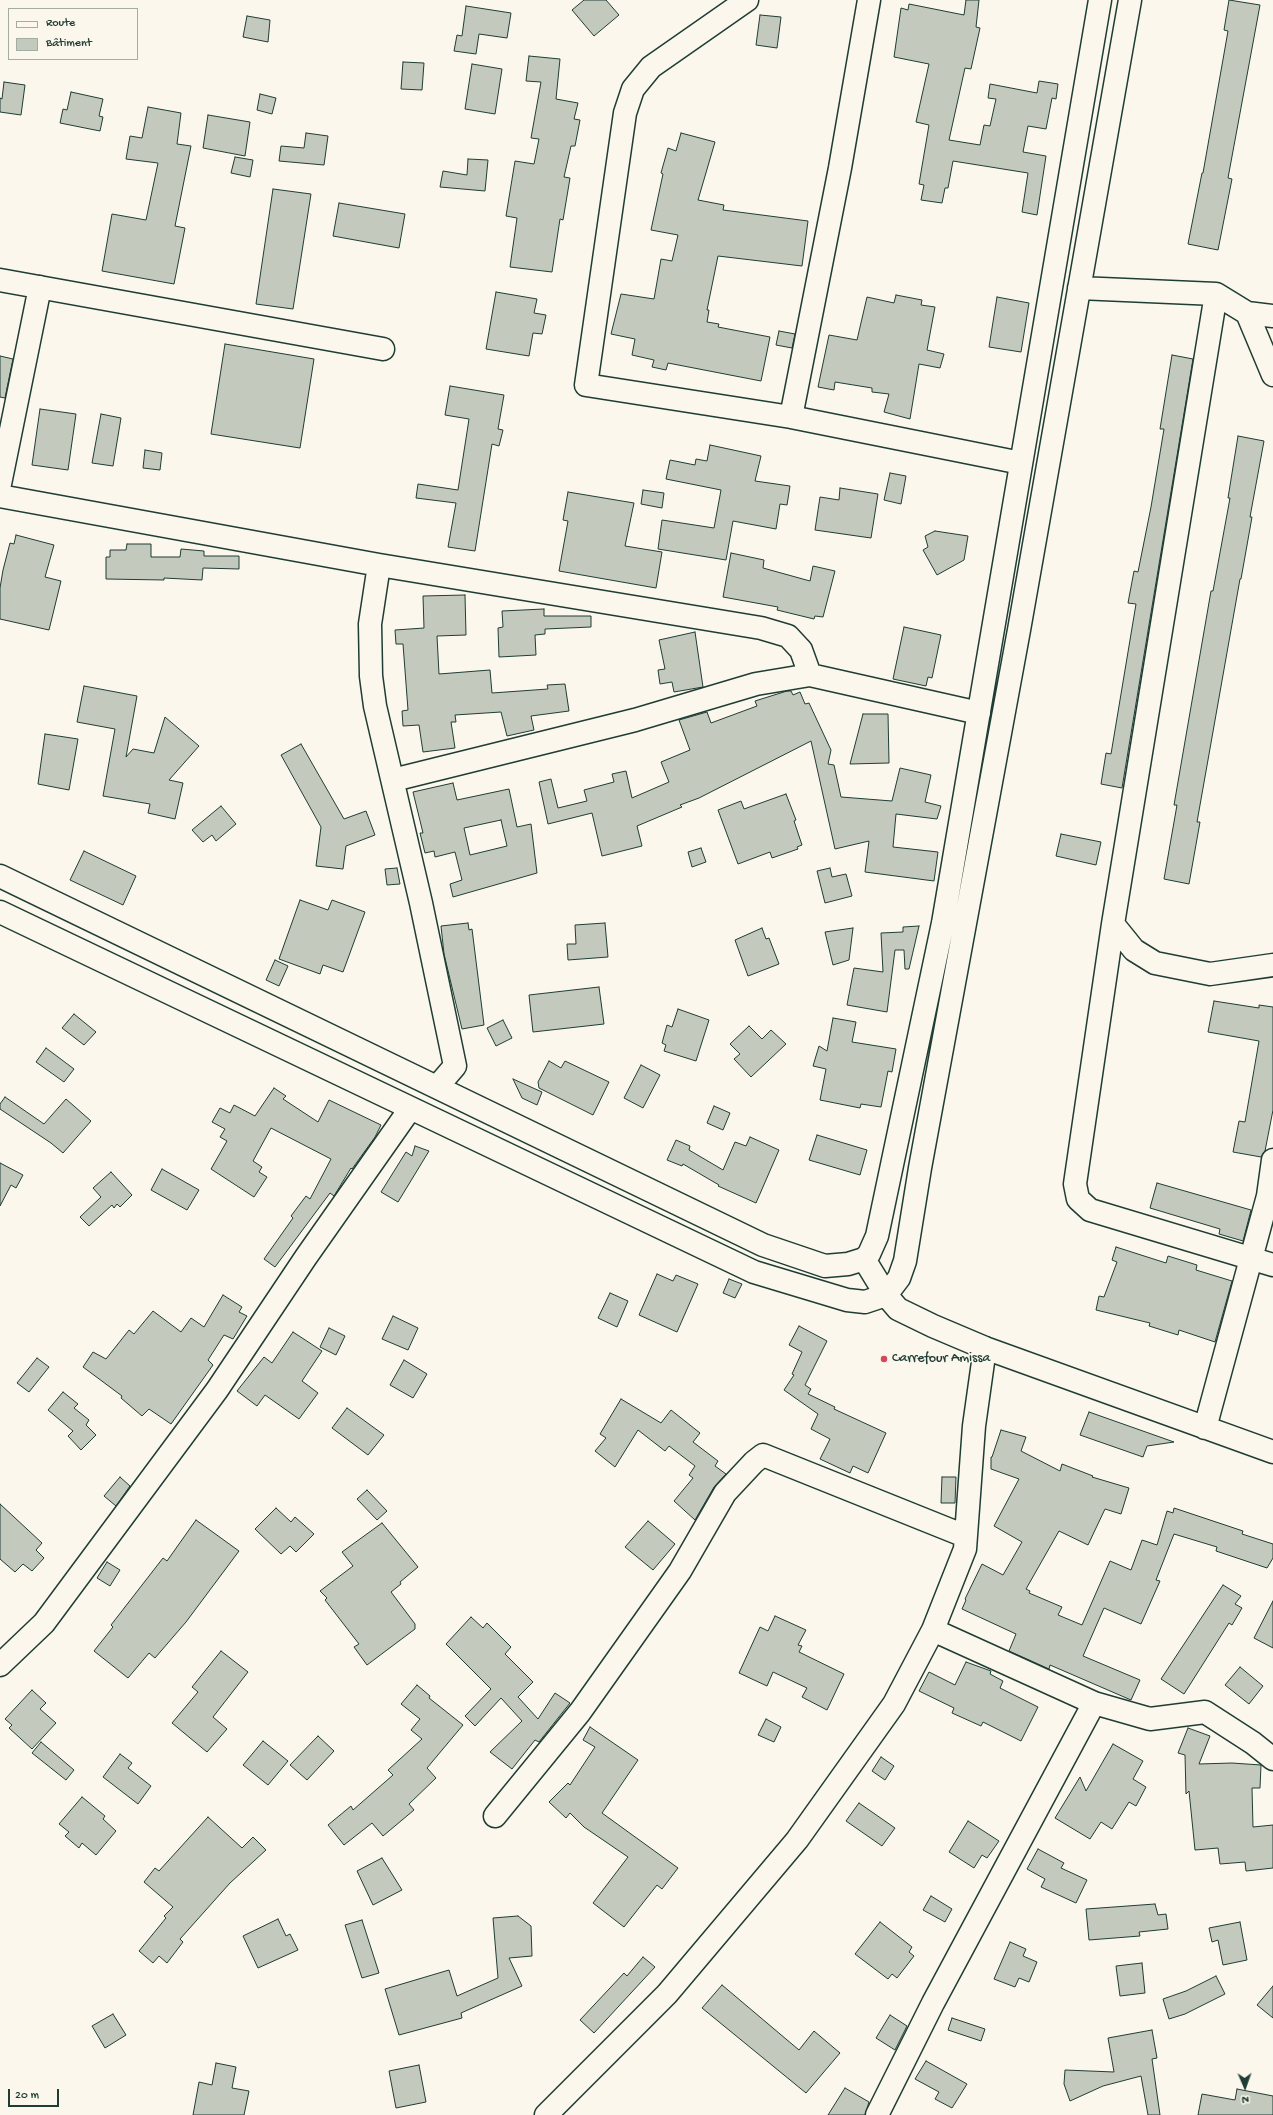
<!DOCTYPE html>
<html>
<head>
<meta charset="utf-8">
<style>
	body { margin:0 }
	#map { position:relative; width:1273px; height:2115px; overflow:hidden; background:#fbf7ec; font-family:"Gochi Hand",sans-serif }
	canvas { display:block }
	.legend { position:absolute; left:8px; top:8px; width:130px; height:52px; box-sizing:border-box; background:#fbf7ec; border:1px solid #a3ada2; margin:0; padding:5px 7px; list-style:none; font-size:12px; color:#1f3d34 }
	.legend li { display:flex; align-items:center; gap:8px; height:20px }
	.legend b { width:20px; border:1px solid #a3ada2 }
	.north { position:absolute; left:1225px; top:2067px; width:40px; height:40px; -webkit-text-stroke:3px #fbf7ec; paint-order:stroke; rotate:178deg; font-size:11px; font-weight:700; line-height:16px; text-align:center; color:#1f3d34 }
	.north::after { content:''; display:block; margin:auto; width:14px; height:18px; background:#1f3d34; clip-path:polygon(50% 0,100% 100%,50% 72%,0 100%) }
	.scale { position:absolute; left:8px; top:2089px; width:51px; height:18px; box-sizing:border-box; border:2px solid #1f3d34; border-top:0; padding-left:5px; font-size:12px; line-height:14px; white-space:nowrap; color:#1f3d34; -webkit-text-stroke:3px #fbf7ec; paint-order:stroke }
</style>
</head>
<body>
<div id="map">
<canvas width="1273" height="2115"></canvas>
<ul class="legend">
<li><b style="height:5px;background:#fbf7ec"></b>Route</li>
<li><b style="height:11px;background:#c4c9be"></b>Bâtiment</li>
</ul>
<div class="north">N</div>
<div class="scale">20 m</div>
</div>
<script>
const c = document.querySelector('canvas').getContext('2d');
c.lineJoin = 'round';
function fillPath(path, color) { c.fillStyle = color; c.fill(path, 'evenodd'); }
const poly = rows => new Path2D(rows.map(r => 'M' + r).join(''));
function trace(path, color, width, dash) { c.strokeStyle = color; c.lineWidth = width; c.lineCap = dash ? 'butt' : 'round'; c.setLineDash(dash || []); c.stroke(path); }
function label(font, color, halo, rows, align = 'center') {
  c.font = font + ' "Gochi Hand",sans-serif'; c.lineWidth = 3; c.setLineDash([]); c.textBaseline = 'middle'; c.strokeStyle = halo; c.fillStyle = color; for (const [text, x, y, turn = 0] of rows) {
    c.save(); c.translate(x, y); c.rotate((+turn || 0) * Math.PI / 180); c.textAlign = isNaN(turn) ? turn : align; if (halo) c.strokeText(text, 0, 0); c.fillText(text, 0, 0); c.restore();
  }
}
const building = poly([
	[584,0,606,0,619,15,594,36,572,10,584,0],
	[966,0,979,0,976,27,980,28,971,69,965,68,949,140,980,145,984,125,990,126,996,99,988,98,990,84,1037,93,1039,81,1058,84,1056,99,1052,98,1046,129,1028,126,1023,152,1046,156,1037,215,1022,212,1028,173,953,161,948,188,945,188,942,203,921,200,924,185,919,184,929,125,916,122,929,64,894,57,901,8,908,10,909,4,964,15,966,0],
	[1229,0,1260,5,1228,178,1232,179,1218,250,1188,244,1202,173,1203,173,1228,31,1224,30,1229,0],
	[466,6,511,13,507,38,479,34,476,54,454,51,457,35,462,36,466,6],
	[760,15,781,17,777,48,756,45,760,15],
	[247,16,270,20,268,42,243,37,247,16],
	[529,56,560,59,556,99,578,103,574,119,580,120,575,146,571,146,564,177,570,178,563,220,560,219,552,272,510,267,517,218,506,216,515,161,534,164,539,139,531,138,541,82,526,81,529,56],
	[403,62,424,63,422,90,401,89,403,62],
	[472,64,502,69,495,114,465,109,472,64],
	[4,82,25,85,21,115,0,112,0,98,2,99,4,82],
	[71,92,103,99,99,116,103,117,100,131,60,123,63,109,67,110,71,92],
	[260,94,276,98,272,114,257,110,260,94],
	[148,107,181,113,177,144,191,146,175,226,185,228,174,284,102,271,112,214,146,220,158,163,126,159,130,136,142,138,148,107],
	[208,115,250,122,245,156,203,148,208,115],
	[306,133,328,136,324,165,279,161,281,146,304,148,306,133],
	[681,133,715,142,698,200,724,205,723,210,808,221,802,266,718,256,707,310,709,310,707,322,719,324,718,327,770,337,761,381,668,363,666,370,652,367,654,360,632,355,635,339,611,334,621,294,654,299,661,259,672,261,678,235,651,230,663,174,661,173,668,148,676,151,681,133],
	[235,157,253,160,250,177,231,173,235,157],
	[468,159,488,160,485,191,440,187,443,171,467,175,468,159],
	[273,189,311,194,293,309,256,304,273,189],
	[339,203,405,214,399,248,333,236,339,203],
	[496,292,537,299,534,313,546,315,542,334,533,333,529,356,486,349,496,292],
	[896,295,922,300,921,305,935,307,927,350,944,354,940,368,919,364,910,419,884,412,889,394,872,392,872,388,835,382,834,390,818,387,829,335,857,340,867,297,894,303,896,295],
	[997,297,1029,303,1021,352,989,347,997,297],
	[779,331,795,334,792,348,776,345,779,331],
	[225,344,314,359,300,448,211,434,225,344],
	[1172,355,1193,359,1122,788,1101,784,1106,753,1111,754,1136,604,1128,603,1134,571,1138,572,1151,507,1164,429,1160,429,1172,355],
	[0,356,13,359,5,398,0,397,0,356],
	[450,386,504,395,498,429,503,430,499,446,492,444,475,551,448,547,456,503,416,498,418,484,458,490,469,419,445,415,450,386],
	[40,409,76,414,68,470,32,465,40,409],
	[101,414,121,418,113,466,92,463,101,414],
	[1238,436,1264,441,1250,517,1252,517,1241,579,1240,579,1197,822,1200,822,1189,884,1164,879,1177,805,1174,805,1211,591,1213,591,1230,498,1228,498,1238,436],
	[710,445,761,456,755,481,790,486,787,505,780,504,776,529,733,521,726,560,658,549,662,520,714,528,721,490,666,479,670,460,695,465,696,459,707,461,710,445],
	[145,450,162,453,160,470,143,468,145,450],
	[890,473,906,476,901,504,884,500,890,473],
	[840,488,878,494,871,538,815,530,820,497,839,500,840,488],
	[643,490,664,493,662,508,641,504,643,490],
	[568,492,634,503,625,546,662,552,656,588,559,571,568,521,563,520,568,492],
	[935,531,968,536,964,560,937,575,923,550,928,547,925,536,935,531],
	[16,535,54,545,45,577,61,581,49,630,0,619,0,588,3,570,10,543,14,544,16,535],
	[127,544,151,544,151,557,180,557,181,549,204,551,204,556,239,556,239,569,203,568,202,580,164,578,164,580,106,579,106,557,110,557,110,550,126,550,127,544],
	[731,553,764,560,763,568,810,581,813,566,835,571,823,617,815,616,814,619,777,610,778,607,723,597,731,553],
	[465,595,466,635,437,636,439,674,490,670,492,693,548,689,547,685,565,684,569,711,531,716,534,730,507,736,501,712,455,715,456,722,451,722,455,748,423,752,419,725,403,726,402,711,408,710,403,644,396,644,395,630,424,628,423,596,465,595],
	[544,609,544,616,591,616,591,627,545,629,545,634,535,635,536,655,499,657,498,628,503,627,502,611,544,609],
	[904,627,941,635,932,678,928,677,926,686,893,679,904,627],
	[695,632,703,687,674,692,672,682,660,684,658,670,665,669,659,640,695,632],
	[84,686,137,696,126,757,133,749,154,753,165,717,199,746,169,780,183,783,175,819,148,813,150,804,103,796,115,729,77,722,84,686],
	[787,691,791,691,793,695,800,692,805,704,809,703,831,750,828,764,834,765,841,797,892,801,900,768,931,775,925,802,941,806,937,819,896,814,893,847,938,852,934,881,865,872,869,841,835,849,811,741,699,798,680,805,682,807,637,826,642,846,602,856,592,813,548,824,539,782,551,779,558,808,587,801,584,790,614,782,612,774,626,771,632,798,669,782,661,762,690,750,679,720,707,712,711,723,757,706,755,701,787,691],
	[863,714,888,714,889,763,850,764,863,714],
	[45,734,78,739,69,790,38,784,45,734],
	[301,744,344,819,366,811,375,835,346,846,343,869,316,866,321,827,281,755,301,744],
	[453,783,457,800,509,789,517,827,531,824,537,873,453,897,450,884,462,880,455,852,435,857,434,851,425,853,420,833,423,833,413,792,453,783],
	[501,820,507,846,470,855,464,828,501,820],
	[786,794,796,820,794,821,802,845,797,847,798,849,772,858,770,852,738,864,718,810,741,801,744,809,786,794],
	[221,806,236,824,216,841,212,835,203,842,192,830,221,806],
	[1061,834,1101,842,1096,865,1056,856,1061,834],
	[701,848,706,862,692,867,688,852,701,848],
	[84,851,136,876,123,905,70,880,84,851],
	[397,868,400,884,387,885,385,869,397,868],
	[830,868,832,877,846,874,852,896,825,903,817,871,830,868],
	[300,900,328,910,332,900,365,912,343,972,323,965,320,974,279,959,300,900],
	[468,923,469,930,472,929,484,1025,462,1029,444,954,441,926,468,923],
	[605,923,608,957,568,960,567,944,576,944,575,925,605,923],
	[919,926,909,969,905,969,904,950,895,950,887,1012,847,1005,854,968,883,972,881,933,903,932,903,927,919,926],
	[762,928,766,939,769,938,779,964,748,976,735,940,762,928],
	[853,928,849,960,833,965,825,932,853,928],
	[275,960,288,966,279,986,266,980,275,960],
	[599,987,604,1024,533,1032,529,995,599,987],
	[1214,1001,1259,1008,1259,1005,1273,1007,1273,1110,1265,1151,1261,1157,1233,1152,1239,1121,1245,1122,1259,1041,1208,1032,1214,1001],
	[678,1009,709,1020,696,1061,664,1051,666,1045,662,1043,667,1025,672,1027,678,1009],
	[74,1014,96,1032,84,1045,62,1028,74,1014],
	[833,1018,856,1022,852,1042,896,1049,892,1072,888,1071,881,1107,861,1104,860,1108,820,1100,826,1069,813,1066,819,1046,827,1051,833,1018],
	[503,1020,512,1038,496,1046,487,1028,503,1020],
	[749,1026,762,1039,771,1030,786,1044,751,1077,734,1059,740,1054,730,1044,749,1026],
	[46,1048,74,1069,64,1082,36,1062,46,1048],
	[549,1061,561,1068,565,1061,609,1082,593,1115,539,1088,538,1082,549,1061],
	[641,1065,660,1075,643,1108,624,1098,641,1065],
	[513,1079,542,1092,537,1105,522,1098,513,1079],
	[274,1088,286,1096,283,1099,318,1122,329,1100,381,1125,375,1137,352,1169,351,1168,334,1196,330,1193,275,1267,264,1259,293,1218,291,1216,306,1196,310,1199,331,1159,271,1128,253,1161,262,1167,259,1172,267,1177,254,1197,211,1169,227,1141,220,1137,225,1129,212,1122,220,1108,230,1113,234,1105,255,1116,274,1088],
	[5,1097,44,1124,66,1099,91,1121,63,1153,51,1143,0,1109,0,1104,5,1097],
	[714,1106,730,1113,723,1130,707,1123,714,1106],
	[817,1135,867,1150,860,1175,809,1160,817,1135],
	[750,1137,779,1150,756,1203,718,1186,719,1185,683,1164,682,1166,667,1160,676,1140,690,1146,689,1150,723,1170,735,1142,746,1146,750,1137],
	[415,1146,429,1151,398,1202,381,1192,406,1152,412,1156,415,1146],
	[0,1163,23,1175,16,1188,11,1185,0,1206,0,1163],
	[162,1169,199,1190,187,1210,151,1190,162,1169],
	[111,1172,132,1195,120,1207,117,1204,114,1208,112,1205,89,1226,80,1217,101,1197,93,1188,111,1172],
	[1157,1183,1251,1210,1243,1241,1219,1234,1220,1229,1150,1208,1157,1183],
	[1116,1247,1166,1263,1168,1256,1197,1265,1196,1270,1232,1281,1215,1342,1179,1330,1178,1335,1149,1326,1150,1323,1096,1310,1099,1296,1104,1297,1117,1262,1112,1260,1116,1247],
	[657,1274,673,1281,676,1275,698,1284,677,1332,639,1315,657,1274],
	[729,1279,742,1284,735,1298,723,1293,729,1279],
	[610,1293,628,1301,617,1327,598,1318,610,1293],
	[223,1295,242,1307,239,1312,247,1316,233,1339,224,1335,208,1360,213,1365,171,1424,149,1409,142,1416,121,1398,122,1396,83,1367,93,1352,106,1359,129,1330,134,1334,153,1311,181,1332,191,1318,204,1327,223,1295],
	[393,1316,418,1328,408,1350,382,1339,393,1316],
	[799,1326,827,1341,805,1385,811,1389,808,1394,835,1407,834,1409,886,1433,868,1473,853,1466,850,1473,820,1459,830,1439,811,1429,818,1414,784,1390,794,1375,792,1374,802,1352,789,1345,799,1326],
	[329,1328,345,1336,336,1355,320,1347,329,1328],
	[293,1332,322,1351,302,1381,318,1393,299,1419,265,1395,257,1406,237,1391,264,1357,272,1363,293,1332],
	[37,1358,49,1367,29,1392,17,1383,37,1358],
	[404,1360,427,1374,413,1398,390,1385,404,1360],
	[63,1392,78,1404,74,1408,89,1420,86,1425,96,1435,81,1450,68,1436,73,1431,48,1410,63,1392],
	[621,1399,661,1423,671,1410,700,1433,693,1442,718,1461,715,1466,726,1474,714,1487,695,1520,674,1501,693,1478,689,1475,695,1466,669,1446,665,1451,638,1430,615,1467,595,1451,606,1438,600,1434,621,1399],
	[347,1408,384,1435,368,1455,332,1428,347,1408],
	[1089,1412,1174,1442,1147,1446,1143,1457,1080,1435,1089,1412],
	[1001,1430,1026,1437,1021,1451,1060,1471,1062,1464,1093,1476,1092,1477,1129,1488,1121,1514,1105,1509,1088,1545,1059,1531,1026,1589,1030,1591,1029,1593,1062,1607,1058,1615,1082,1625,1110,1561,1131,1570,1142,1540,1157,1545,1167,1511,1173,1513,1174,1508,1243,1531,1242,1534,1273,1544,1273,1558,1267,1568,1216,1551,1217,1547,1174,1534,1156,1580,1160,1581,1141,1624,1104,1608,1083,1656,1140,1680,1131,1700,1050,1665,1049,1669,1009,1651,1016,1634,962,1609,966,1600,965,1599,982,1564,1003,1575,1022,1542,994,1526,1019,1479,991,1469,991,1457,992,1457,1001,1430],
	[120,1477,130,1486,116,1506,104,1496,120,1477],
	[942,1477,956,1477,955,1503,941,1503,942,1477],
	[367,1490,387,1511,377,1520,357,1499,367,1490],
	[0,1504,42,1543,36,1550,44,1558,32,1571,23,1564,15,1572,0,1559,0,1504],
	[276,1508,291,1522,295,1517,314,1534,296,1552,290,1546,281,1554,255,1529,276,1508],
	[196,1520,239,1551,186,1622,155,1658,149,1653,128,1678,94,1651,113,1627,111,1625,163,1558,167,1561,196,1520],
	[648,1521,675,1544,653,1570,625,1547,648,1521],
	[382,1523,418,1567,400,1582,401,1584,391,1592,415,1624,415,1629,367,1665,354,1647,359,1644,325,1600,327,1598,320,1591,353,1566,342,1552,382,1523],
	[107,1562,120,1570,110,1586,97,1578,107,1562],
	[1223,1585,1241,1596,1235,1604,1242,1608,1232,1625,1229,1623,1184,1694,1161,1679,1223,1585],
	[1273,1601,1273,1648,1254,1638,1273,1601],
	[775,1616,806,1630,798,1645,802,1646,799,1652,844,1674,827,1710,802,1697,807,1688,773,1672,767,1686,739,1673,760,1627,768,1631,775,1616],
	[471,1617,483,1628,487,1623,511,1647,505,1654,533,1682,518,1697,538,1719,555,1693,570,1703,539,1742,535,1740,512,1769,490,1752,522,1721,501,1698,475,1726,465,1716,491,1689,446,1644,471,1617],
	[221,1651,248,1672,213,1717,227,1729,207,1752,172,1723,198,1692,192,1687,221,1651],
	[966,1662,991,1671,990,1674,1003,1681,1000,1688,1038,1707,1021,1741,983,1722,981,1726,952,1713,954,1708,919,1691,929,1672,955,1685,966,1662],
	[1240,1667,1263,1686,1249,1704,1225,1685,1240,1667],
	[417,1685,430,1696,429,1698,463,1725,427,1768,436,1778,409,1804,414,1810,383,1836,372,1823,344,1845,328,1825,351,1806,353,1810,393,1775,388,1770,422,1739,411,1730,420,1719,401,1704,417,1685],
	[32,1690,46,1703,40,1709,56,1723,32,1749,9,1728,12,1725,5,1719,32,1690],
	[766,1719,781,1727,774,1742,758,1735,766,1719],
	[590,1727,638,1760,602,1813,678,1868,662,1889,657,1885,624,1927,593,1903,628,1857,584,1827,570,1813,566,1818,549,1802,568,1783,570,1785,595,1747,583,1740,590,1727],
	[1188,1728,1210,1736,1199,1764,1232,1763,1261,1765,1260,1788,1252,1788,1253,1827,1273,1825,1273,1868,1246,1871,1245,1862,1220,1864,1218,1848,1195,1850,1189,1791,1186,1794,1185,1755,1178,1753,1188,1728],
	[318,1736,334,1751,307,1780,290,1765,318,1736],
	[263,1741,288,1761,268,1785,243,1765,263,1741],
	[41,1742,74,1770,66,1780,32,1753,41,1742],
	[1113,1744,1143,1761,1133,1779,1146,1787,1136,1806,1129,1802,1112,1829,1101,1822,1090,1839,1055,1818,1080,1777,1086,1791,1113,1744],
	[120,1754,132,1763,128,1768,151,1786,138,1804,103,1777,120,1754],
	[881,1757,894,1766,885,1780,872,1771,881,1757],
	[82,1797,105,1816,103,1819,116,1831,96,1855,82,1843,79,1848,65,1836,69,1832,59,1824,82,1797],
	[859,1803,895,1828,882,1846,846,1821,859,1803],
	[208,1817,242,1848,253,1837,266,1850,230,1883,180,1939,183,1942,167,1963,159,1956,153,1963,139,1951,166,1918,164,1916,173,1907,144,1882,155,1868,159,1871,208,1817],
	[968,1821,999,1841,987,1858,982,1855,974,1868,949,1852,968,1821],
	[1038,1849,1064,1863,1061,1868,1087,1880,1076,1903,1041,1887,1045,1879,1027,1869,1038,1849],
	[382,1858,402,1890,373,1905,357,1871,382,1858],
	[931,1896,952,1909,945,1922,923,1910,931,1896],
	[1155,1904,1158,1915,1166,1914,1168,1929,1139,1932,1140,1936,1089,1940,1086,1909,1155,1904],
	[518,1916,531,1926,532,1956,509,1958,522,1986,461,2013,462,2018,399,2035,385,1989,449,1970,457,1996,498,1978,493,1918,518,1916],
	[278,1919,286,1936,290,1934,298,1950,258,1968,243,1936,278,1919],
	[362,1920,379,1973,362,1978,345,1925,362,1920],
	[880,1922,912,1947,909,1952,914,1956,897,1978,892,1974,888,1979,855,1954,880,1922],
	[1240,1922,1247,1960,1223,1965,1218,1940,1212,1942,1209,1928,1240,1922],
	[1010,1942,1026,1949,1023,1956,1037,1962,1029,1982,1019,1978,1015,1987,994,1979,1010,1942],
	[643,1957,655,1967,594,2033,580,2020,624,1973,627,1976,643,1957],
	[1142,1963,1145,1993,1120,1996,1116,1966,1142,1963],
	[1216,1976,1225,1994,1185,2014,1169,2019,1163,1999,1186,1991,1216,1976],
	[722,1985,799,2050,814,2031,840,2053,806,2093,702,2008,722,1985],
	[1273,1986,1273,2018,1257,2005,1273,1986],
	[113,2014,126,2035,105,2048,92,2026,113,2014],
	[890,2015,907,2026,895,2050,876,2038,890,2015],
	[952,2018,985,2029,981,2041,948,2030,952,2018],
	[1152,2030,1157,2058,1152,2059,1160,2115,1148,2115,1141,2076,1103,2086,1070,2101,1064,2084,1065,2070,1114,2072,1108,2038,1152,2030],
	[926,2061,967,2084,952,2108,935,2099,939,2092,915,2079,926,2061],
	[216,2063,236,2067,232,2088,249,2091,244,2115,193,2115,199,2082,212,2085,216,2063],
	[419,2065,426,2102,396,2108,389,2071,419,2065],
	[845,2088,869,2102,865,2115,828,2115,845,2088],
	[1237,2089,1273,2096,1273,2115,1198,2115,1202,2094,1235,2100,1237,2089]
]);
const minor = poly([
	[747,0,651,67,633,89,625,113,586,385,791,417,1021,463],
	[0,280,383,349],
	[1079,288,1216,294,1247,313,1273,316],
	[1216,294,1113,924,1075,1184,1078,1199,1090,1210,1273,1265],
	[1247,313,1273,375],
	[791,417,840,168,869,0],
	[0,484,40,287],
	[0,496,379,565,761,628,788,636,801,650,810,675],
	[379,565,370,624,371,676,375,706,421,903,455,1066,437,1087],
	[393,780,635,720,756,684,810,675,979,713],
	[0,876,763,1245,825,1266,848,1264,864,1259,869,1254,877,1236,943,923,1100,0],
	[0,912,754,1272,847,1300,865,1302,886,1295,899,1278,905,1261,920,1168,1019,630,1130,0],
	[1113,924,1134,950,1155,963,1210,974,1273,965],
	[864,1259,886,1295,898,1309,933,1326,985,1348,1273,1452],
	[1205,1428,1268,1196,1273,1160],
	[933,1630,1094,1703,1150,1719,1205,1712,1253,1743,1273,1759],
	[0,1665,44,1623,217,1390,306,1257,410,1109],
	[495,1816,580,1712,680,1571,725,1493,754,1462,763,1455,965,1536],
	[546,2115,667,1994,797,1840,894,1704,933,1630,965,1549,974,1426,985,1348],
	[877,2115,933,2003,1094,1703]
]);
const markers = [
	[884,1359,4,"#d1495b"]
];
const poiNames = [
	["Carrefour Amissa",892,1359]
];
fillPath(building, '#c4c9be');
trace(building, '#1f3d34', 1);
trace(minor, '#1f3d34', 25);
trace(minor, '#fbf7ec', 22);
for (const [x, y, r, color] of markers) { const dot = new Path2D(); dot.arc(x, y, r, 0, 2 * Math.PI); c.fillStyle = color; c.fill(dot); trace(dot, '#fbf7ec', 1.5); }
label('14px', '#1f3d34', '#fbf7ec', poiNames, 'left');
</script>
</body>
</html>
